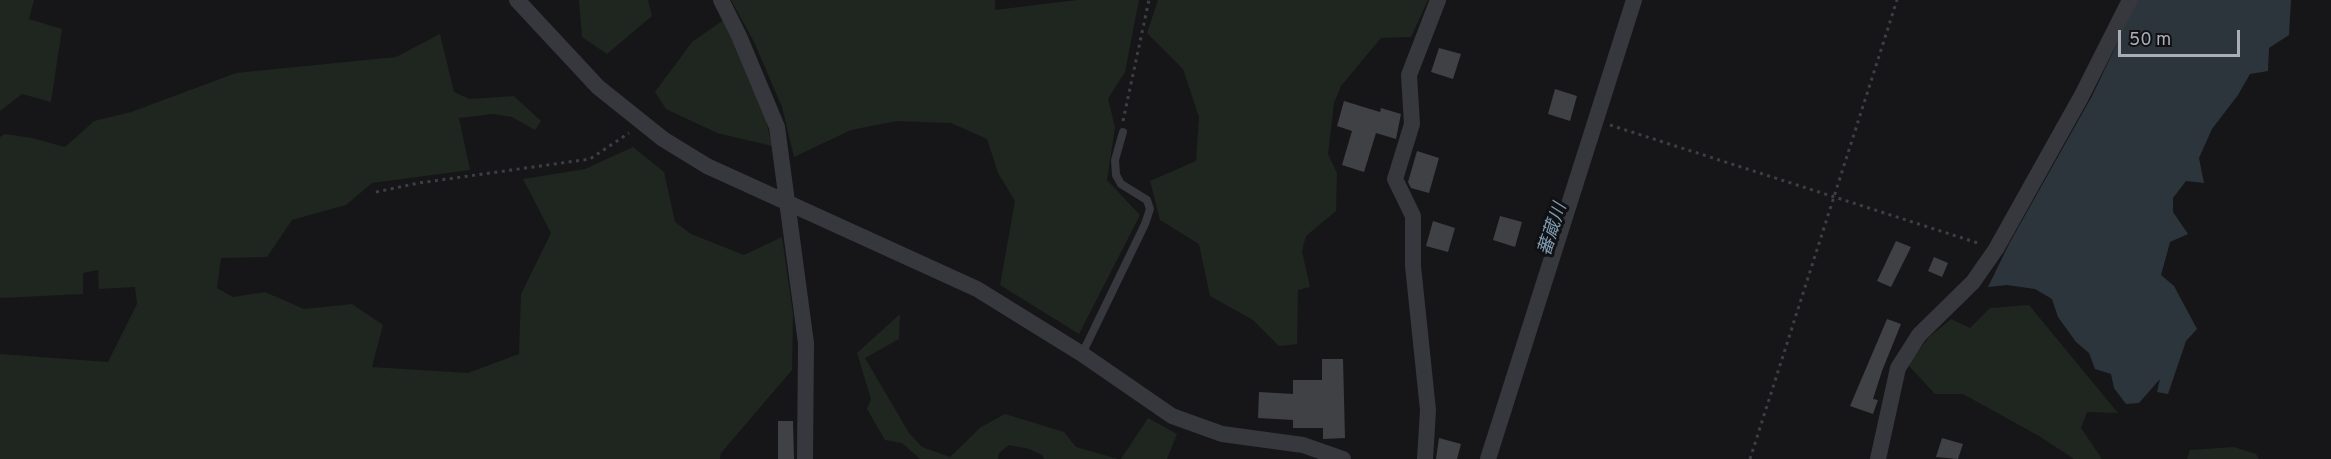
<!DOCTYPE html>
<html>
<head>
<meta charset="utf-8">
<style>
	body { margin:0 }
	#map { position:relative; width:2331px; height:459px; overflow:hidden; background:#161618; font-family:Overpass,sans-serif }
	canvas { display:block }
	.scale { position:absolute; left:2118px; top:30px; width:122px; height:27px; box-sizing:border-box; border:3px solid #a8adb8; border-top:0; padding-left:8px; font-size:18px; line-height:21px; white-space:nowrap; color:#a8adb8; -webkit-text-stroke:4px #111113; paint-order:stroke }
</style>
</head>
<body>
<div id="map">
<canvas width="2331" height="459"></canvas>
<div class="scale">50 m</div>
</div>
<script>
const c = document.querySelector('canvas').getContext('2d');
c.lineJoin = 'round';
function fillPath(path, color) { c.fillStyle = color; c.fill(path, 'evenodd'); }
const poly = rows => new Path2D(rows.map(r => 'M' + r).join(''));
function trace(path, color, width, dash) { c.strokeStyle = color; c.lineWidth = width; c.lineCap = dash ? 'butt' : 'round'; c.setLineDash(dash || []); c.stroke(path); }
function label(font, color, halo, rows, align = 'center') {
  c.font = font + ' Overpass,"Noto Sans JP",sans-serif'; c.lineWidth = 6; c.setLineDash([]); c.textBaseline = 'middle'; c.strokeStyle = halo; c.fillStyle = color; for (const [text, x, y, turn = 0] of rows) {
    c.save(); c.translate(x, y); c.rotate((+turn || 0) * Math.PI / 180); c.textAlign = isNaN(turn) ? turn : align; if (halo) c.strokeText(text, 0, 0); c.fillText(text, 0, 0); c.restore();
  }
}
const green = poly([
	[0,0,34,0,29,19,62,29,51,102,22,94,0,111],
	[579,0,648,0,652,16,607,54,582,37],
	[731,0,995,0,995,10,1077,0,1139,0,1125,72,1108,99,1115,127,1107,180,1140,215,1079,334,1000,285,1015,201,998,173,987,139,951,123,897,121,851,130,794,157,782,107,754,42],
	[1158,0,1428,0,1411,37,1381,38,1341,86,1334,103,1328,154,1337,173,1336,211,1306,236,1302,251,1310,287,1298,290,1297,344,1279,346,1253,320,1210,296,1199,244,1160,220,1150,181,1196,161,1199,117,1183,69,1147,33],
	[725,19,763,107,772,146,717,133,666,109,655,92,692,42],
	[440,34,454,92,470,99,514,96,541,121,535,130,512,117,493,114,459,118,470,170,372,183,346,205,292,220,267,257,221,258,217,288,233,297,265,292,304,309,352,304,383,325,372,367,468,373,519,354,521,294,551,233,523,179,585,169,633,147,664,172,675,222,691,234,744,255,782,237,793,314,792,370,721,453,720,459,0,459,0,354,108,362,137,304,135,287,99,289,98,270,83,273,83,294,0,298,0,137,5,134,32,138,65,147,94,121,131,112,236,73,396,57],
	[2029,305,2118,413,2087,412,2081,428,2102,459,2074,459,2039,436,1963,394,1935,394,1908,365,1929,337,1951,319,1970,328,1990,308],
	[900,314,899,339,865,358,909,433,922,447,950,457,981,427,1005,414,1064,432,1076,447,1118,459,1044,459,1042,455,1029,449,1009,445,999,453,998,459,920,459,902,443,885,440,867,409,871,399,857,353],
	[1148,418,1177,434,1167,459,1121,459],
	[2234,447,2256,454,2259,459,2187,459,2190,450]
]);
const water = poly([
	[2138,0,2291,0,2289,35,2269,48,2268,71,2250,74,2238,95,2212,129,2199,158,2204,183,2186,181,2173,198,2173,212,2188,234,2170,242,2161,275,2174,286,2197,329,2186,341,2168,394,2157,392,2160,379,2139,403,2126,404,2114,388,2111,374,2095,369,2089,353,2076,342,2058,317,2052,299,2035,289,2007,285,1988,287,2009,244,2092,96]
]);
const building = poly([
	[1439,48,1461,54,1453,79,1431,72],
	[1555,89,1577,96,1570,121,1548,114],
	[1344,101,1380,112,1381,108,1401,114,1396,139,1376,133,1364,172,1342,165,1352,131,1337,126],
	[1417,151,1439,158,1429,193,1411,188,1408,182],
	[1500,216,1522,222,1515,247,1493,240],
	[1433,221,1455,228,1448,252,1426,246],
	[1896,241,1911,247,1891,287,1877,281],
	[1934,257,1948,263,1942,277,1928,271],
	[1887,319,1901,324,1882,371,1873,399,1878,400,1873,414,1850,406],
	[1322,359,1343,359,1345,438,1323,439,1323,428,1293,428,1293,420,1258,418,1259,392,1293,394,1293,380,1322,380],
	[778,421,793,421,794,459,778,459],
	[1439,438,1461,444,1457,459,1436,459],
	[1942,438,1963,444,1958,459,1936,457]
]);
const path = poly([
	[1123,121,1149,0],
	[1610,125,1981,244],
	[376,192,419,183,590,159,629,133],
	[1750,459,1897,0]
]);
const lane = poly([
	[1082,354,1145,224,1150,209,1147,200,1121,184,1116,175,1115,160,1123,132]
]);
const street = poly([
	[517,0,598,87,663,139,707,166,977,289,1082,354,1172,416,1222,434,1303,445,1343,459],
	[721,0,739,36,777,127,806,343,805,459],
	[1425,459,1428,410,1413,266,1413,216,1395,179,1412,124,1409,75,1438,0],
	[1488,459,1634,0],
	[1878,459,1898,368,1919,335,1973,282,1996,249,2081,97,2130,0]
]);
const waterNames = [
	["蕃蔵川",1554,230,-72]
];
fillPath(green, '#1e261f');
fillPath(water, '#2c353c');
fillPath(building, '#404145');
trace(path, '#3d3f44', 3, [3, 4.5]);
trace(lane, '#37383d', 8);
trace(street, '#37383d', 16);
label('italic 18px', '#7f9bb3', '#111113', waterNames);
</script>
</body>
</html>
